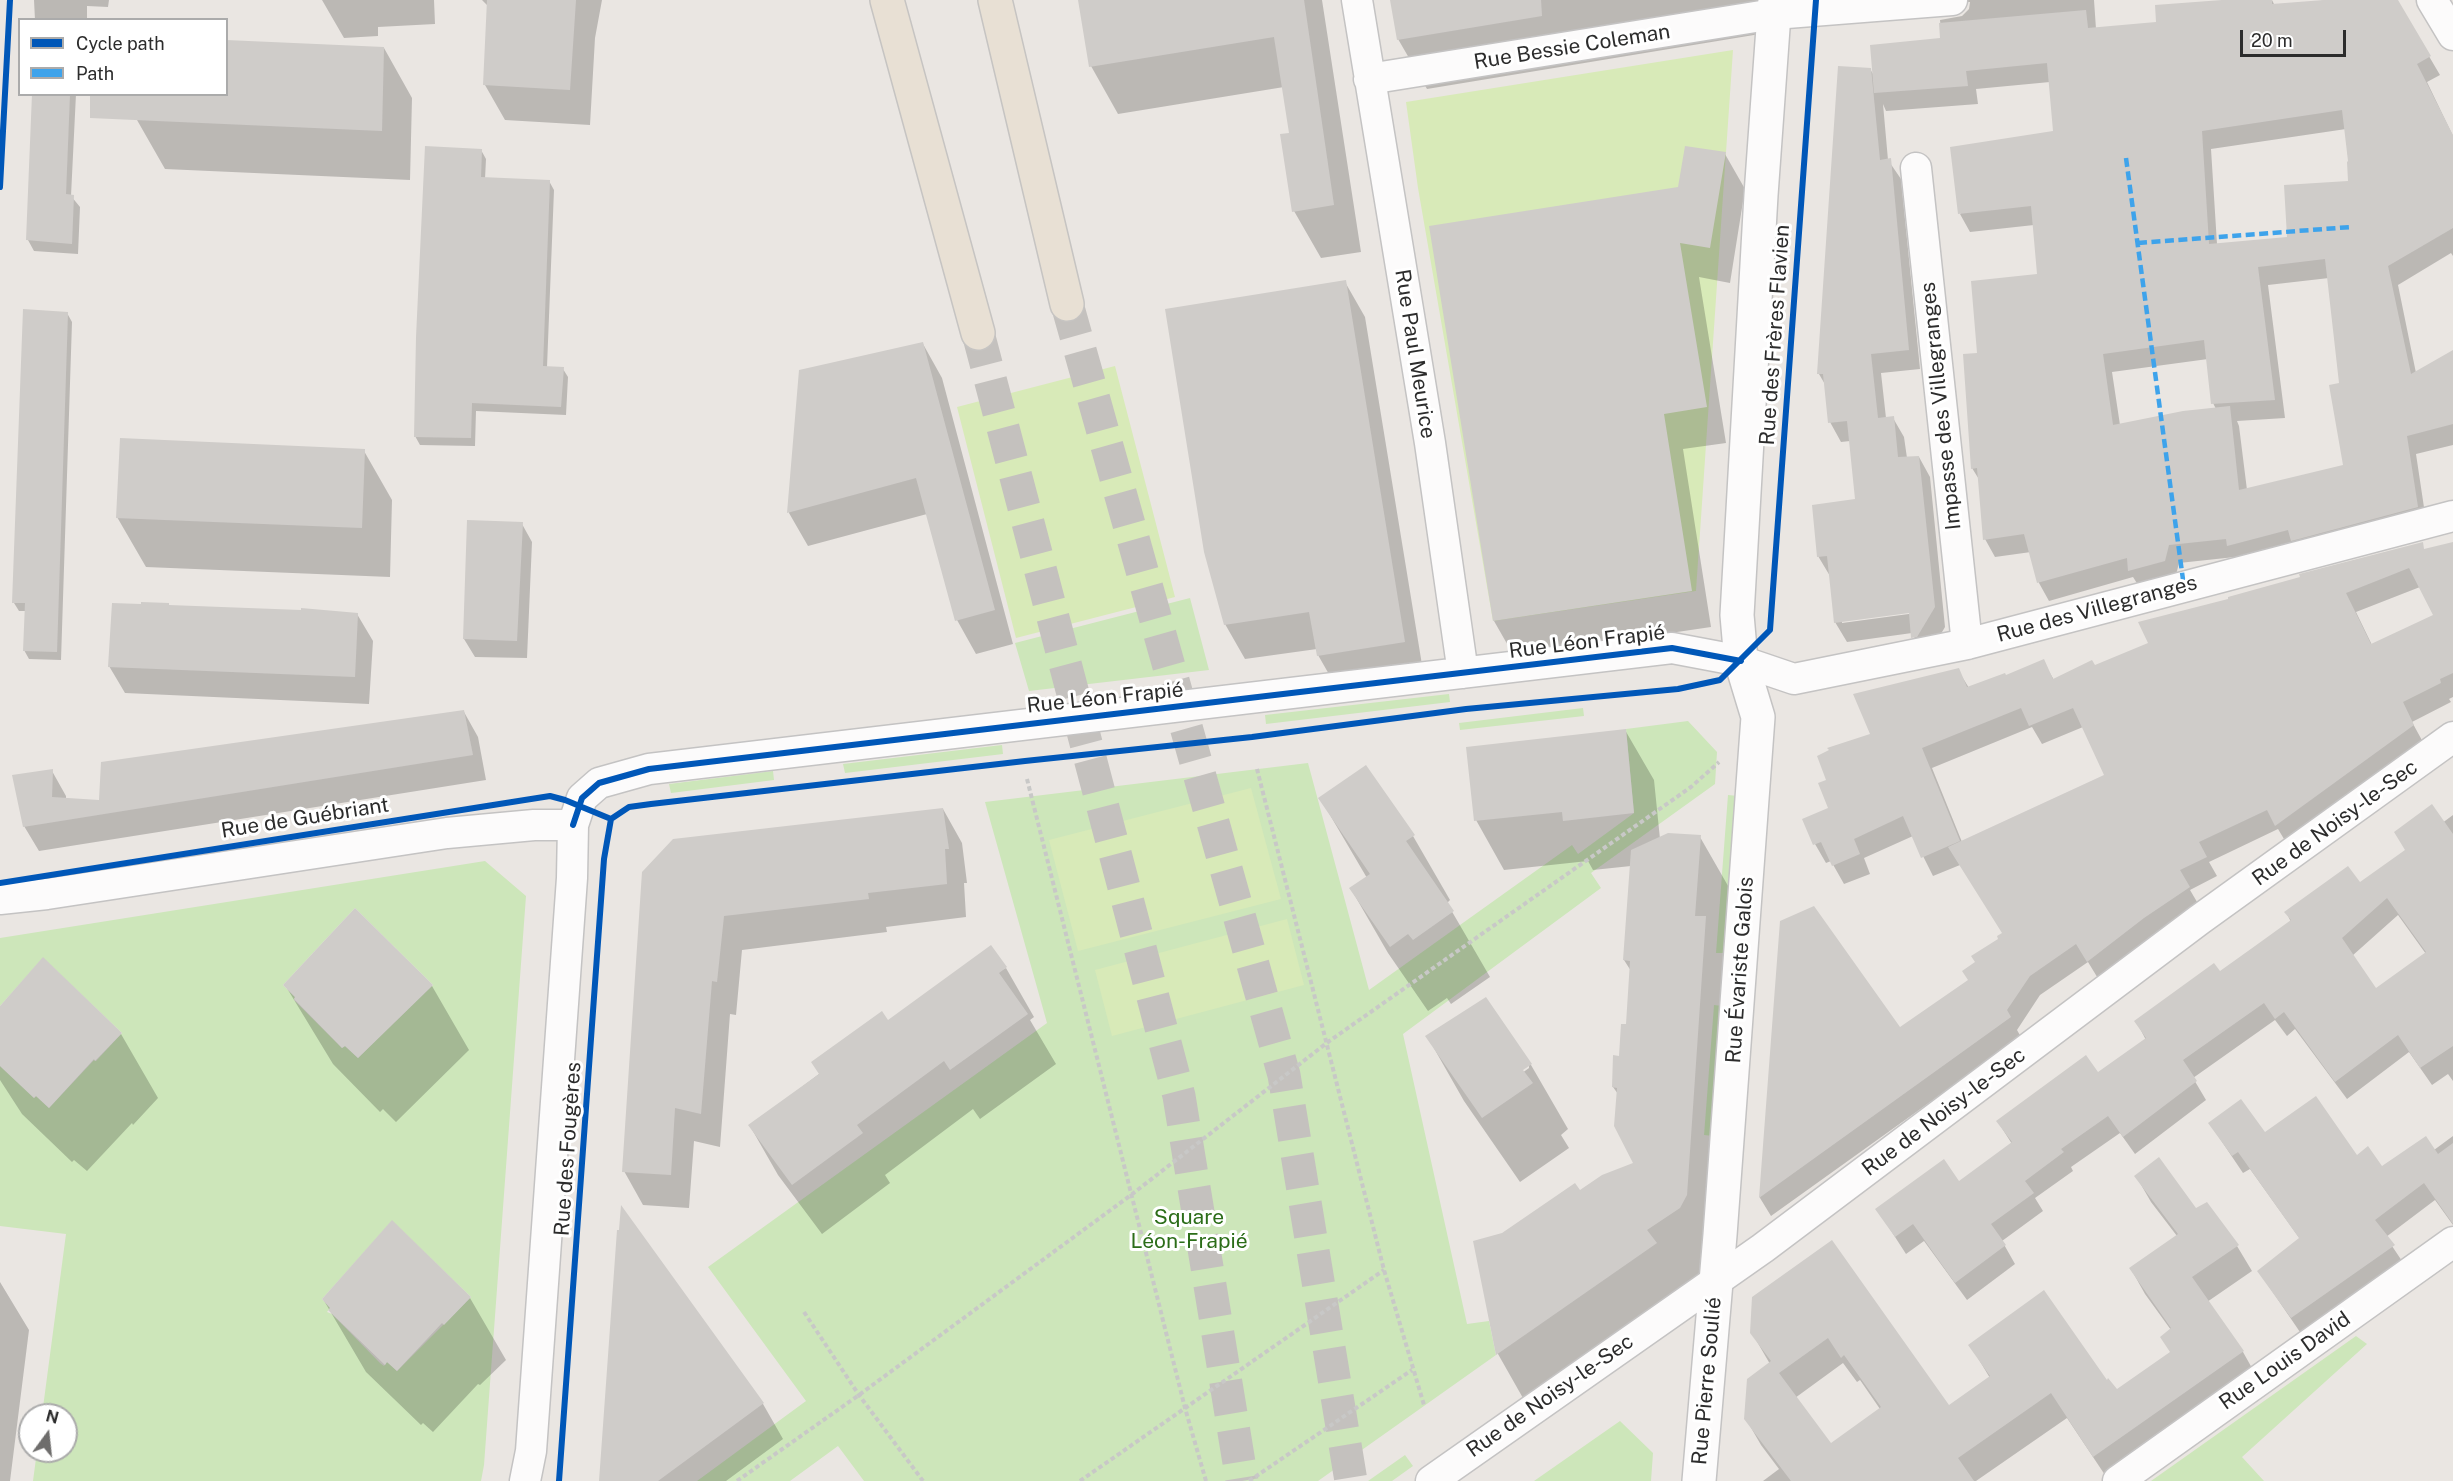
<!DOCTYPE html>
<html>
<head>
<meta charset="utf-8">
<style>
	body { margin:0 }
	#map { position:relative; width:2453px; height:1481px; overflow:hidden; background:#eae6e2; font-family:"Public Sans",sans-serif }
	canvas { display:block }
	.legend { position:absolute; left:18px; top:18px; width:210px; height:78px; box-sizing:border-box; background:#fff; border:2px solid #ababab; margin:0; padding:8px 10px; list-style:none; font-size:18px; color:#2c2c2c }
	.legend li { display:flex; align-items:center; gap:12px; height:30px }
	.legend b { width:30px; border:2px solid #ababab }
	.north { position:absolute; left:18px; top:1403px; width:60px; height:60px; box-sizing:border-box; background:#fff; border:2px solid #ababab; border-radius:50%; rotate:15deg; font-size:16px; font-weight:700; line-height:24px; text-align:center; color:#2c2c2c }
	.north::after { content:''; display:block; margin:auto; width:21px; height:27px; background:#6e6d6c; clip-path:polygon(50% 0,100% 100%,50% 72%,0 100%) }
	.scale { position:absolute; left:2240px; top:30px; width:106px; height:27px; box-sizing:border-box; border:3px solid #2c2c2c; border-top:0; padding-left:8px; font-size:18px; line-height:21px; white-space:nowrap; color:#2c2c2c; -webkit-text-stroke:4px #fff; paint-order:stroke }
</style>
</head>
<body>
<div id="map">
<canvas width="2453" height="1481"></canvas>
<ul class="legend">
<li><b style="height:8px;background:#0057b8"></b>Cycle path</li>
<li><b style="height:8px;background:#3ea3eb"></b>Path</li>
</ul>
<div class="north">N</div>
<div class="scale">20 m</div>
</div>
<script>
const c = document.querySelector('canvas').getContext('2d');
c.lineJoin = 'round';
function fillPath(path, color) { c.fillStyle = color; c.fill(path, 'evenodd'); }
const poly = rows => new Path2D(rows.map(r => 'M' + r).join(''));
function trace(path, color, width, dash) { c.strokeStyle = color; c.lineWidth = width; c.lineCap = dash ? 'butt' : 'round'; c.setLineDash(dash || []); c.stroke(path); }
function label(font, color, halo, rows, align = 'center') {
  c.font = font + ' "Public Sans",sans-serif'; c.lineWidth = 6; c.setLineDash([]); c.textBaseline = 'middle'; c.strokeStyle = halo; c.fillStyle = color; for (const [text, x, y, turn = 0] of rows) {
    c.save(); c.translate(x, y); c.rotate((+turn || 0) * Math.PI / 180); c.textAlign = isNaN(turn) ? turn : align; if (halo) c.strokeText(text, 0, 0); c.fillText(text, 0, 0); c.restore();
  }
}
const green = poly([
	[1190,598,1209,670,1029,691,1015,643],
	[1449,694,1450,702,1266,724,1265,715],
	[1583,708,1584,716,1460,730,1459,723],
	[1688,721,1717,752,1715,784,1591,873,1601,888,1403,1034,1467,1324,1489,1321,1496,1355,1318,1481,864,1481,838,1446,790,1481,697,1481,806,1401,708,1267,1047,1023,985,802,1308,763,1369,990,1572,845,1578,854,1634,813,1626,729],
	[1002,745,1003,754,845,773,843,764],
	[773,771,774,780,671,793,669,784],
	[1728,795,1738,796,1725,953,1716,953],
	[485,861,526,896,484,1465,481,1481,33,1481,37,1451,66,1451,66,1415,42,1415,66,1234,0,1226,0,1066,34,1098,36,1096,49,1108,94,1060,96,1061,122,1033,43,958,0,1006,0,938],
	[355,908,433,985,358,1058,345,1046,342,1048,294,1000,295,997,283,985],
	[392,1221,471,1297,397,1371,387,1362,384,1366,380,1363,332,1314,327,1312,330,1308,322,1299],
	[1714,1005,1723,1006,1713,1136,1704,1135],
	[2356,1336,2367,1344,2242,1457,2264,1481,2151,1481],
	[1620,1421,1653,1453,1651,1481,1534,1481],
	[1405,1455,1413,1466,1392,1481,1368,1481]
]);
const pitch = poly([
	[1733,50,1696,591,1493,621,1418,188,1406,102],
	[1115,366,1175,597,1016,638,957,407],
	[1251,788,1281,899,1078,951,1049,840],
	[1287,919,1304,985,1112,1036,1095,970]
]);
const shadow = poly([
	[34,0,109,0,108,7,87,6,87,20,35,20],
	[322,0,434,0,435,24,378,27,378,36,344,38],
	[482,0,602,0,595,38,590,125,505,120,485,85,489,7],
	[1080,0,1322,0,1361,252,1321,258,1294,211,1291,134,1284,87,1118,114,1091,66],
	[1392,0,1769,0,1766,33,1427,89,1398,39],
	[1947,0,2094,0,2096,29,2157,24,2244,0,2272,0,2275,6,2328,0,2396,0,2440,75,2427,82,2453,136,2453,256,2451,253,2398,285,2416,373,2453,352,2453,445,2416,454,2425,514,2238,563,2235,557,2179,563,2175,579,2140,588,2133,577,2049,601,2039,583,2031,552,1995,557,1985,539,1980,481,1972,468,1979,354,2038,276,2034,225,1970,232,1960,214,2055,132,2050,82,1976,89,1978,104,1886,111,1883,104,1888,160,1901,179,1920,369,1881,373,1886,418,1893,418,1904,437,1907,458,1919,457,1930,477,1945,627,1928,656,1924,656,1912,633,1847,642,1835,622,1830,576,1818,556,1857,501,1850,441,1841,442,1830,422,1826,386,1819,374,1870,69,1875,77,1942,39,1940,20,1962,16,1969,9,1970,2,1948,2],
	[2346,129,2350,183,2289,239,2217,244,2211,149],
	[2329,278,2341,384,2344,466,2247,490,2239,426,2237,421,2285,418,2268,285],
	[2208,359,2213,403,2216,409,2120,425,2112,372],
	[1916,610,1916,613,1842,623,1842,620],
	[384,48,412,98,410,180,165,169,137,120],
	[33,94,76,94,71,196,80,207,78,254,34,251,28,240],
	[481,150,486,159,485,179,549,181,554,190,547,367,563,369,568,377,566,415,476,411,475,446,420,445,415,436],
	[1725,154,1745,189,1730,283,1699,277,1726,443,1683,449,1711,627,1514,656,1494,621,1679,188],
	[1345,282,1365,317,1424,677,1338,690,1318,655,1317,649,1245,659,1225,624],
	[67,313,72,322,61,660,29,659,24,650,26,611,19,611,14,603],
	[923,344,942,378,1013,644,976,654,957,620,927,514,808,546,789,513,800,371],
	[364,451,392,500,390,577,146,567,117,517],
	[522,524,532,542,527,658,475,657,464,639],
	[2453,543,2453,697,2449,699,2451,702,2412,722,2424,744,2287,844,2278,829,2209,862,2217,876,2190,890,2200,907,2099,980,2088,962,2040,995,2017,1030,2021,1037,1771,1216,1760,1198,1781,922,1899,1029,1970,981,1977,963,2004,934,1960,865,1933,876,1913,836,1864,858,1870,874,1844,884,1831,861,1826,863,1815,844,1830,809,1828,781,1872,735,1958,670,1969,688,2006,677,2043,661,2054,680,2418,552],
	[2420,587,2435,616,2372,645,2356,612],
	[2032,727,2042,744,2083,727,2106,776,1962,842,1932,768],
	[169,607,357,614,373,641,369,704,125,693,109,666],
	[464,712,478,737,486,780,39,851,24,826,52,771,66,796,66,800,100,801],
	[1625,730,1654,780,1660,839,1700,837,1735,898,1714,1269,1532,1414,1498,1354,1475,1242,1502,1235,1635,1163,1618,1094,1613,1087,1627,1025,1631,971,1624,960,1631,866,1593,870,1588,861,1504,870,1476,820],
	[1320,798,1413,836,1450,900,1447,903,1490,977,1451,1004,1447,998,1428,1011,1388,953,1351,889,1367,878],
	[943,809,962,843,967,883,964,883,966,917,886,927,887,932,742,950,736,1015,730,1014,720,1147,694,1141,689,1208,643,1205,624,1171,644,873],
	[2453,815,2453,1081,2448,1074,2432,1085,2409,1052,2347,1099,2295,1029,2287,1036,2275,1020,2193,1078,2206,1100,2135,1154,2120,1133,2071,1167,2073,1171,2035,1198,2043,1211,2002,1241,2015,1264,1967,1300,1924,1241,1906,1254,1877,1209,1959,1183,2012,1144,1998,1122,2098,1074,2146,1040,2136,1021,2220,973,2291,922,2286,912,2360,884],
	[2398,915,2426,954,2376,990,2352,956],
	[1006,968,1034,1017,1030,1020,1056,1064,980,1119,973,1109,885,1175,890,1183,822,1234,778,1175,750,1126,888,1022],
	[285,985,432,986,469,1050,396,1122,383,1109,380,1112,333,1064],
	[1485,999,1531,1065,1568,1129,1561,1135,1569,1148,1520,1182,1464,1101,1427,1036],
	[1529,1065,1529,1068,1518,1076,1516,1073],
	[0,1007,121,1034,158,1098,133,1125,132,1123,87,1171,74,1160,72,1162,22,1114,0,1080],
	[2210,1124,2265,1134,2356,1157,2382,1168,2434,1150,2453,1136,2453,1225,2435,1200,2386,1237,2404,1264,2302,1335,2259,1272,2300,1239,2250,1169,2243,1173],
	[2136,1176,2196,1210,2237,1246,2252,1271,2207,1302,2243,1352,2257,1377,2109,1481,2067,1418,1976,1481,1763,1481,1779,1469,1761,1445,1746,1419,1770,1364,1752,1333,1831,1242,1949,1407,1990,1378,1970,1345,2107,1382,2116,1391,2171,1353,2162,1337,2171,1330,2145,1294,2131,1269,2177,1236,2151,1202],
	[1843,1363,1857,1382,1860,1380,1880,1409,1830,1445,1795,1398],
	[622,1210,763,1404,783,1439,726,1481,600,1481],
	[392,1223,470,1298,506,1360,480,1385,478,1384,433,1432,423,1423,421,1425,366,1372,323,1299],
	[0,1282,29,1330,10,1481,0,1481]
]);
const building = poly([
	[487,0,576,0,570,90,483,85],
	[1078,0,1304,0,1334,205,1292,212,1280,134,1289,133,1274,37,1089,67],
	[1390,0,1541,0,1542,16,1397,40],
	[2222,0,2272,0,2272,4,2324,0,2398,0,2431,56,2417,64,2453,135,2453,228,2388,266,2411,374,2453,350,2453,424,2407,436,2418,507,2291,541,2288,530,2227,546,2226,539,2169,545,2165,561,2128,571,2127,558,2037,583,2024,534,1983,540,1977,468,1971,469,1963,354,1977,353,1971,281,2037,274,2031,206,1958,214,1950,147,2053,131,2047,63,1966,71,1968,86,1874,93,1870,45,1940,38,1939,23,2086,10,2088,28,2156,22,2155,5],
	[2342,110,2348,161,2347,162,2348,181,2284,185,2287,237,2209,244,2202,131],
	[2325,259,2339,383,2329,385,2343,465,2239,490,2230,406,2183,411,2113,425,2103,354,2204,340,2211,404,2275,400,2258,267],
	[226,40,384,47,382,131,90,118,90,94,226,94],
	[1838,66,1871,68,1880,160,1891,158,1909,350,1871,354,1878,418,1894,416,1898,457,1919,456,1935,607,1917,637,1911,638,1909,613,1834,623,1827,556,1817,557,1812,505,1855,499,1847,421,1828,423,1823,374,1817,374],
	[32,94,70,94,66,194,74,195,72,244,26,240],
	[425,146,482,149,481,177,550,180,543,366,564,367,561,407,472,403,471,438,414,437,416,337],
	[1685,146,1726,152,1710,248,1680,243,1707,407,1664,414,1692,591,1493,621,1429,226,1678,187],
	[1346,280,1405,642,1317,656,1309,612,1224,625,1204,552,1165,309],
	[23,309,68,312,57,652,23,651,25,603,12,603],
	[923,342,995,610,955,621,916,478,787,513,799,370],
	[120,438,365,449,362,528,116,518],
	[467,520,523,522,517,641,463,639],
	[2423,542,2424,549,2453,542,2453,673,2440,679,2441,683,2403,702,2414,725,2275,826,2267,810,2199,842,2207,857,2180,870,2190,887,2144,918,2087,962,2076,944,2030,976,2007,1010,2011,1017,1759,1198,1780,921,1814,906,1900,1027,1968,980,1962,971,1975,962,1971,956,1998,939,1997,936,2002,933,1948,847,2104,775,2073,708,2029,726,2021,708,1922,748,1960,841,1921,858,1903,816,1854,839,1860,854,1832,866,1821,842,1813,845,1802,819,1828,808,1818,783,1826,780,1817,756,1829,750,1827,748,1870,734,1853,694,1959,668,1967,687,2005,673,2006,675,2044,659,2053,679,2092,660,2095,665,2148,643,2138,622,2228,599,2228,597,2300,577,2299,574],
	[2409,568,2433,615,2371,644,2346,593],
	[141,602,169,603,169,605,301,610,301,608,358,613,355,677,108,667,112,603,141,604],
	[464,710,473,755,23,827,12,775,53,769,52,797,99,800,101,762],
	[1626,729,1634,813,1563,821,1562,812,1474,821,1466,747],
	[1366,765,1415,835,1406,841,1454,911,1413,940,1408,934,1390,947,1349,888,1370,874,1318,798],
	[2432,804,2453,834,2453,1046,2420,1068,2398,1035,2335,1082,2284,1012,2275,1019,2264,1003,2183,1060,2197,1081,2123,1137,2108,1116,2061,1149,2064,1152,2025,1181,2034,1193,1991,1224,2006,1245,1955,1283,1913,1224,1895,1237,1875,1209,1944,1159,1959,1181,2012,1142,1996,1121,2086,1055,2098,1072,2146,1038,2134,1021,2214,963,2220,971,2255,946,2291,920,2284,912,2348,866,2360,882,2405,850,2394,832],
	[2387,898,2426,952,2376,988,2342,938],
	[943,808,949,849,945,849,947,884,868,893,869,899,724,916,717,982,712,981,701,1114,675,1108,671,1175,622,1172,642,872,673,839],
	[1668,833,1701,835,1695,916,1706,916,1687,1195,1680,1208,1647,1230,1657,1243,1496,1355,1473,1241,1502,1233,1575,1183,1580,1190,1602,1175,1633,1163,1614,1126,1617,1088,1612,1087,1613,1055,1619,1056,1621,1024,1626,1024,1630,961,1623,960,1631,850],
	[355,908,433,985,358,1058,345,1046,342,1048,294,999,295,997,283,985],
	[991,945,1007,967,999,973,1028,1014,950,1070,944,1061,857,1125,863,1133,792,1185,748,1125,819,1074,811,1062,882,1011,888,1020],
	[43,957,122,1033,95,1061,94,1059,49,1108,36,1096,34,1098,0,1066,0,1006],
	[1486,997,1532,1064,1523,1070,1533,1083,1482,1118,1425,1036],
	[2316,1096,2357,1155,2368,1146,2382,1166,2426,1136,2438,1154,2453,1143,2453,1224,2424,1183,2375,1220,2395,1245,2291,1318,2257,1271,2299,1238,2238,1152,2232,1156,2208,1123,2241,1099,2265,1132],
	[2159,1157,2196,1208,2207,1202,2239,1245,2192,1277,2244,1351,2093,1457,2051,1393,1958,1458,1974,1481,1791,1481,1744,1419,1747,1379,1771,1361,1750,1333,1752,1297,1832,1240,1949,1405,1990,1376,1968,1345,2044,1290,2107,1380,2108,1378,2117,1389,2170,1352,2160,1337,2171,1328,2129,1268,2178,1234,2134,1176],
	[1828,1338,1841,1358,1844,1355,1881,1407,1831,1443,1779,1373],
	[621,1205,764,1403,658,1481,599,1481,617,1230,619,1230],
	[392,1220,471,1297,444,1325,442,1323,397,1371,387,1362,385,1365,328,1310,330,1308,322,1299]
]);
const trunkTunnel = poly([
	[1067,304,1284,1075,1351,1481],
	[978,333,1179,1096,1242,1481]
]);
const path = poly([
	[1257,769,1384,1270,1424,1405],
	[1027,779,1185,1408,1206,1481],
	[804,1312,859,1395,923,1481],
	[737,1481,859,1395,1131,1195,1328,1042,1691,787,1719,762],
	[1080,1481,1384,1270],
	[1249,1481,1412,1370]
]);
const minor = poly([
	[1357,0,1430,443,1463,673],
	[2432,0,2453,35],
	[1369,79,1774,14,1952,0],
	[1916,168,1967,644],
	[0,899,47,894,447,833,534,825,573,825],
	[525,1481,531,1451,572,878,573,825,582,798,599,783,649,769,1672,648,1741,661,1794,679,1967,644,2453,516],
	[1431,1481,1763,1248,2199,920,2453,737],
	[2118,1481,2453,1242]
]);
const tertiary = poly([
	[1699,1481,1720,1235,1758,717,1741,661,1737,615,1761,195,1775,0]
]);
const trunk = poly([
	[887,0,978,333],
	[995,0,1067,304]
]);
const quiet = poly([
	[2126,158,2184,587],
	[2138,243,2351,227]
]);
const cycleway = poly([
	[0,187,10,0],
	[611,819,629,807,651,804,1025,761,1252,737,1466,709,1678,689,1720,680,1770,630,1816,0],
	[573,825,582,798,599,783,649,769,1672,648,1741,661],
	[0,883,550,796,565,800,611,819],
	[559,1481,604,859,611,819]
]);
const streetNames = [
	["Rue Bessie Coleman",1572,47,-9],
	["Rue des Frères Flavien",1775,335,-86],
	["Rue Paul Meurice",1415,354,81],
	["Impasse des Villegranges",1941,406,-96],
	["Rue des Villegranges",2097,609,-15],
	["Rue Léon Frapié",1587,642,-7],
	["Rue Léon Frapié",1105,698,-6],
	["Rue de Guébriant",305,818,-9],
	["Rue de Noisy-le-Sec",2335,823,-36],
	["Rue Évariste Galois",1740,970,-86],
	["Rue de Noisy-le-Sec",1944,1112,-37],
	["Rue des Fougères",568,1149,-86],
	["Rue Louis David",2285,1361,-35],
	["Rue Pierre Soulié",1707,1381,-85],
	["Rue de Noisy-le-Sec",1550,1396,-35]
];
const parkNames = [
	["Square",1189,1218],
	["Léon-Frapié",1189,1242]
];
fillPath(green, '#cde6ba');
fillPath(pitch, '#d8eab8');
fillPath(shadow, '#0003');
fillPath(building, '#cfccc9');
trace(trunkTunnel, '#c4c1be', 33, [33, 16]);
trace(minor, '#c4c3c3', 33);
trace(tertiary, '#c4c3c3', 36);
trace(trunk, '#c6c4c2', 36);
trace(path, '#c8c8c7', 4, [4.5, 3]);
trace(minor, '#fcfbfb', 30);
trace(tertiary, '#fcfbfb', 33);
trace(trunk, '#e8e0d4', 33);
trace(quiet, '#3ea3eb', 4.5, [9, 4.5]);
trace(cycleway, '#0057b8', 6);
label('21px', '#2c2c2c', '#fff', streetNames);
label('21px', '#2c6d19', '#fff', parkNames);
</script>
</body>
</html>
